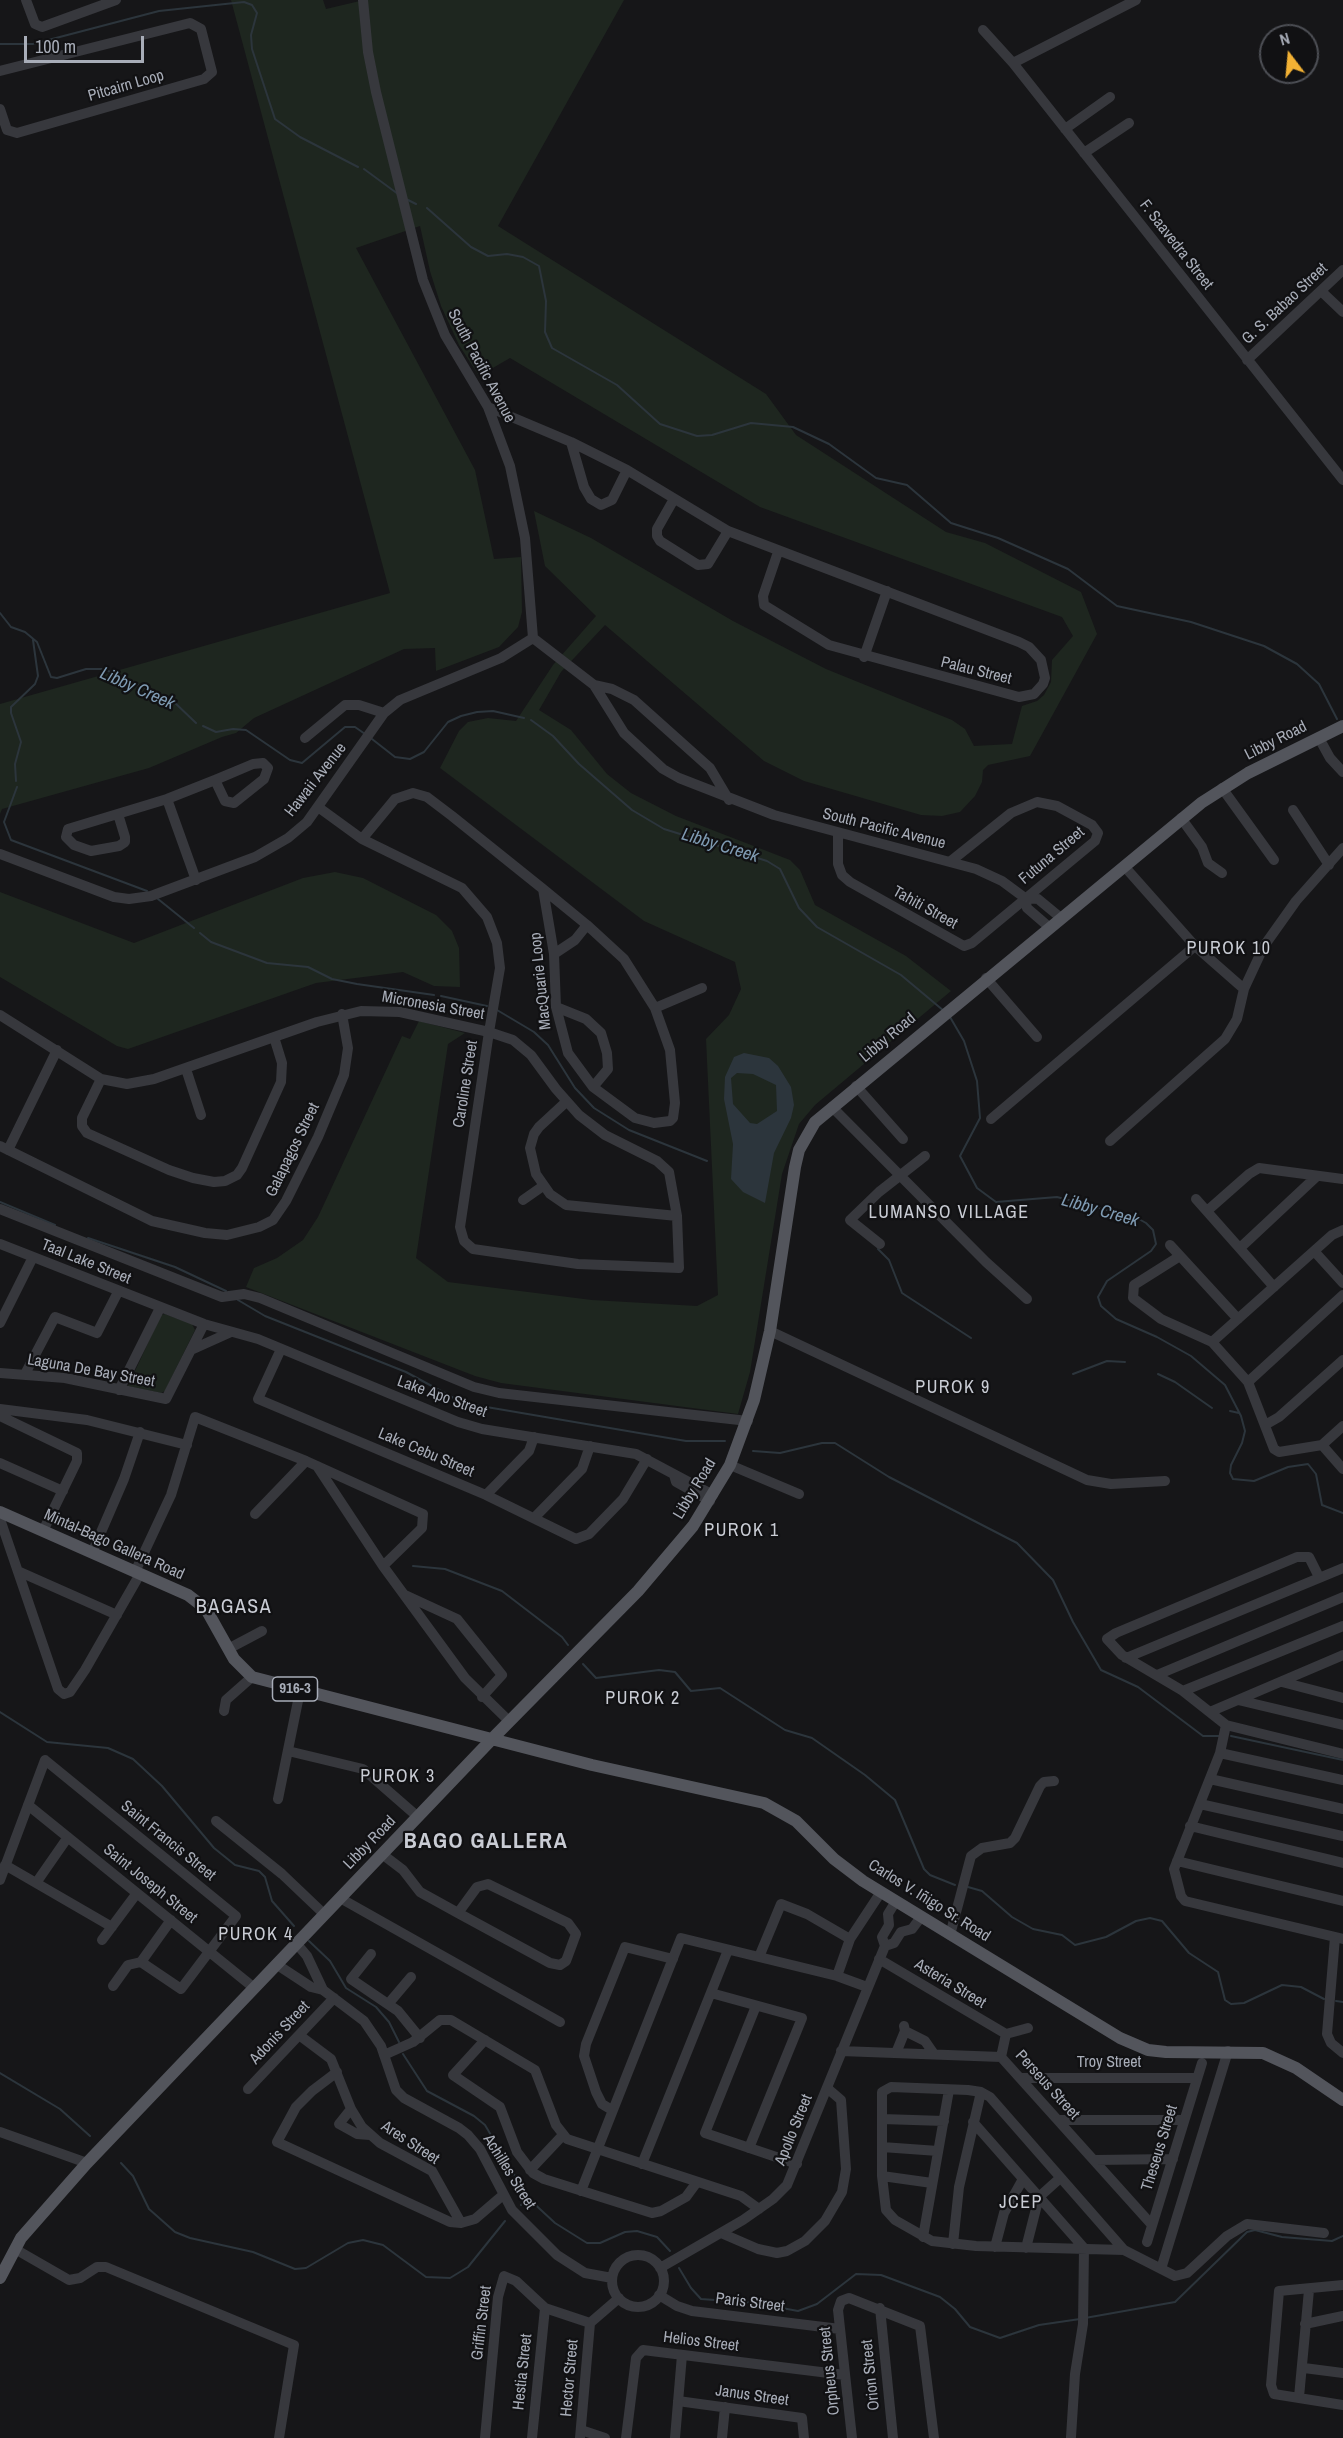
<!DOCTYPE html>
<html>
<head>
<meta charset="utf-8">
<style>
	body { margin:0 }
	#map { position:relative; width:1343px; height:2438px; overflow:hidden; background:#161618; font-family:"Archivo Narrow",sans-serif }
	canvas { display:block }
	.north { position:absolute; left:1259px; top:24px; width:60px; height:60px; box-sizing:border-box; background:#111113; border:2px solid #4d4f55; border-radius:50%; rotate:344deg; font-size:16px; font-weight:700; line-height:24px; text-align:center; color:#a8adb8 }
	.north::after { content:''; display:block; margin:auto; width:21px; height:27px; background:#f2b134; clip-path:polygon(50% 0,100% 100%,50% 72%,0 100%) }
	.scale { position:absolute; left:24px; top:36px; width:120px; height:27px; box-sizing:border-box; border:3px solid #a8adb8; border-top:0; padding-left:8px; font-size:18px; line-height:21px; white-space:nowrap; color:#a8adb8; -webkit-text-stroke:4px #111113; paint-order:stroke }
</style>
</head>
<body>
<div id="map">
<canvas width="1343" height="2438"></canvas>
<div class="north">N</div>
<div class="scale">100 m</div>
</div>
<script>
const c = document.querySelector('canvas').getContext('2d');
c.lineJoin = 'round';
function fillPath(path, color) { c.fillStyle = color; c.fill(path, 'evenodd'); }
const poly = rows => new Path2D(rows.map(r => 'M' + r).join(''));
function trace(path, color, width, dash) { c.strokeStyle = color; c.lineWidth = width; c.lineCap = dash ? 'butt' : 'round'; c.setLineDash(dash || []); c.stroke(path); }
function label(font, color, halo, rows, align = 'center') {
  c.font = font + ' "Archivo Narrow",sans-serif'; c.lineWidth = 4.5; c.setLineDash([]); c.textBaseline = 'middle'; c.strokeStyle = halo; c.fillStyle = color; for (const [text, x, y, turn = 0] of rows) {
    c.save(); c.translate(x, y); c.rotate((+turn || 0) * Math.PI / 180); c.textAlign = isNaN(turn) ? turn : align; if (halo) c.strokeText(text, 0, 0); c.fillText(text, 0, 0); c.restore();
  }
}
const green = poly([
	[231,0,323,0,326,9,364,0,624,0,498,226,766,394,796,435,946,532,985,543,1081,592,1097,634,1030,756,988,765,983,770,982,782,975,796,960,812,942,816,921,815,804,781,764,761,605,625,561,672,539,710,571,730,607,774,631,793,676,816,790,860,800,870,815,905,906,956,951,991,815,1105,799,1124,782,1174,750,1372,738,1414,501,1383,475,1376,246,1287,254,1268,277,1258,303,1240,318,1217,402,1036,410,1039,419,1021,465,1033,448,1044,416,1258,448,1282,592,1300,697,1306,718,1295,706,1039,729,1015,741,989,735,962,644,921,440,768,459,731,468,722,488,718,516,721,553,665,596,616,545,566,534,511,591,538,733,621,826,669,952,720,965,729,974,746,1012,744,1022,706,1037,701,1044,695,1051,682,1052,660,1073,636,1062,617,760,507,510,358,479,376,459,345,441,306,430,271,420,226,356,248,475,470,494,559,521,557,522,612,518,627,499,647,436,671,435,648,404,649,254,718,236,733,222,737,149,768,2,809,0,814,0,704,390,593],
	[335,872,363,878,436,915,452,931,459,948,460,987,434,986,403,972,316,983,128,1049,117,1046,0,977,0,892,134,943,303,878],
	[165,1314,192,1324,195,1330,165,1391,161,1393,128,1386,161,1315]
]);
const water = poly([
	[744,1053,769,1058,778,1066,791,1087,794,1105,791,1118,774,1153,765,1203,743,1192,731,1179,733,1144,724,1099,725,1077,734,1057],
	[737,1073,753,1074,776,1085,777,1111,757,1124,750,1123,733,1104,731,1078]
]);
const stream = poly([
	[0,44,33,44,159,11,244,2,252,5,257,13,251,35,252,49,275,119,300,137,358,167],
	[364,169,398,194],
	[408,200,416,204],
	[427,208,471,247,488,256,507,254,523,257,539,266,546,301,545,332,552,348,617,385,660,424,697,436,712,435,751,423,793,427,829,444,876,478,907,485,951,523,998,538,1068,569,1117,606,1191,622,1264,646,1297,664,1319,684,1337,719],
	[0,613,11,627,25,632,37,642,51,677,57,678,86,669,104,669,173,701,196,723],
	[531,720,553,736,579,764,632,810,664,829,767,861,780,869,799,908,817,927,901,975,944,1011],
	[203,726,216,732,233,729,246,730,290,760,302,763,345,727,355,727,365,734],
	[372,739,395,757,410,759,424,752,448,722,461,716,477,712,493,711,524,718],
	[16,781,15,764,21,742,11,713,11,707,35,684,38,676,33,640],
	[17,787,4,822,11,840,147,891],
	[158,899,194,928],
	[200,933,211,942,267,963,308,967,332,979,357,984,434,995],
	[441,996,487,1006],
	[497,1010,534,1032,548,1045,575,1088,594,1108,629,1130,707,1161],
	[950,1017,964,1041,977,1081,980,1118,960,1156,977,1188,996,1202,1057,1197,1137,1218,1146,1223,1153,1230,1156,1244,1151,1251,1107,1281,1098,1297,1101,1306,1116,1319,1157,1337,1191,1356,1225,1385,1241,1416,1245,1431,1242,1443,1231,1465,1230,1473,1233,1479,1254,1481,1288,1467,1308,1464,1316,1474,1322,1505,1343,1513],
	[0,1202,55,1225],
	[88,1238,175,1267,226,1291],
	[878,1249,889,1260,902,1293,971,1338],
	[238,1300,265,1316,406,1372,463,1403,686,1441,725,1441],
	[1073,1374,1107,1361,1125,1362],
	[1158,1374,1175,1382,1212,1408],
	[1230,1411,1239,1413],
	[753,1451,780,1453,822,1443,835,1443,889,1477,1017,1543,1053,1580,1073,1622,1101,1670,1138,1687,1203,1736,1221,1736],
	[413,1566,445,1569,502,1591,562,1637,568,1645],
	[583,1664,596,1678,659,1670,675,1672,691,1691,720,1688,785,1730,812,1738,865,1775,895,1800,924,1869,930,1875,955,1885],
	[0,1712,47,1742,108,1748,133,1759,162,1786,214,1848,235,1865,259,1871,265,1877,272,1901,294,1926],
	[1231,1736,1343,1760],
	[968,1887,982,1891,1012,1917,1033,1929,1062,1935,1075,1945,1106,1937,1136,1921,1150,1918,1162,1921,1189,1953,1218,1972,1225,2000,1231,2004,1244,2003,1282,1985,1301,1987,1324,1999],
	[309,1941,330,1961,346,1988,376,2007,389,2022,399,2042],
	[1336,2001,1343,2002],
	[403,2054,427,2091,474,2116,485,2125,528,2198,555,2223,587,2243,600,2243,625,2232,637,2231,657,2237,670,2251],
	[0,2073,60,2109,90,2136],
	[121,2163,133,2176,149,2209,175,2232,190,2238,253,2252,295,2269,306,2268,348,2243,363,2240,383,2245,426,2277,450,2278,468,2267,505,2221],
	[521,2205,528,2198],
	[679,2268,691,2288,701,2299,755,2303,798,2311,817,2304,856,2274,881,2275,940,2297,955,2309,970,2327,1000,2338,1039,2325,1080,2319],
	[1085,2318,1175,2302,1247,2232,1255,2230,1282,2237,1332,2241,1343,2236]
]);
const minor = poly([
	[26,0,35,24,42,27,116,0],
	[363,0,368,52,376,92,423,280,445,335,488,407,510,466,525,538,533,638,594,685,624,733,663,769,679,778,774,815,976,869,1002,881,1025,898,1038,899,1061,918],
	[983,30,1013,63,1343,480],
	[1013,63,1136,0],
	[0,71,190,23,201,29,212,72,204,79,17,133,7,130,0,109],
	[1065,129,1110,97],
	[1084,153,1129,123],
	[1321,291,1343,312],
	[1247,360,1343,270],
	[488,407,571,442,627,470,728,531,1019,642,1029,647,1041,660,1045,678,1043,684,1034,694,1019,697,829,645,764,605,763,596,778,552],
	[571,442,584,487,591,499,601,505,612,500,627,470],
	[674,499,657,529,657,536,660,541,698,565,708,564,728,531],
	[864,657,887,591],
	[594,685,612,689,634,700,710,768,729,800],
	[305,738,345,705,359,705,384,713],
	[1319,738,1330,758,1343,772],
	[1222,788,1274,860],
	[167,799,196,880],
	[1293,810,1329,865],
	[118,814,125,837,125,842,119,846,91,851,74,845,66,837,68,829,167,799,215,780,253,764,263,763,268,768,264,779,234,803,225,801,215,780],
	[1181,818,1202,847,1208,863,1222,873],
	[838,833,838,864,842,875,850,882,964,946,972,943,1095,841,1098,833,1092,825,1057,806,1037,802,1011,813,951,861],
	[362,839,395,799,413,793,427,797,452,816,543,889,587,925,624,959,655,1008,670,1050,675,1103,673,1118,670,1121,654,1123,635,1118,593,1087,568,1053,556,1007,554,954,543,889],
	[0,854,114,897,129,899,151,896,255,857,288,838,307,822,384,713,400,700,501,658,533,638],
	[1124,866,1195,946,1244,989],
	[1025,898,1027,908,1049,927],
	[554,954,575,940,587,925],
	[986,978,1037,1037],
	[556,1007,586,1019,601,1033,607,1053,608,1069,593,1087],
	[655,1008,702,988],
	[0,1015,101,1079,127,1084,154,1079,317,1022,361,1011,400,1012,489,1032,513,1040,531,1055,556,1089,579,1115,605,1135,657,1161,669,1172,677,1216,679,1268,578,1264,473,1249,464,1241,460,1227,489,1032,500,968,497,943,487,917,462,888,362,839,318,807],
	[186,1069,201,1115],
	[101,1079,82,1118,82,1126,87,1133,169,1170,193,1178,214,1182,225,1181,237,1175,242,1168,281,1082,282,1063,274,1037],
	[856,1086,903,1139],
	[566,1102,539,1127,534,1134,530,1148,536,1174,550,1194,566,1205,677,1216],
	[832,1107,986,1262,1027,1299],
	[991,1119,1195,946],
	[1110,1141,1225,1039,1237,1019,1244,989,1264,946,1296,901,1343,848],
	[0,1146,152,1221,205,1233,227,1235,259,1227,273,1220,286,1201,318,1137,344,1075,348,1048,342,1014],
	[8,1150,57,1050],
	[1196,1199,1274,1287],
	[523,1200,543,1186],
	[0,1209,222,1297,244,1294,260,1298,474,1387,499,1393,748,1421],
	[1207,1211,1249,1174,1259,1168,1343,1179],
	[0,1244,204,1324,258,1339,458,1422,482,1429,636,1454,713,1495],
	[880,1244,850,1220,879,1192,925,1156],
	[1170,1245,1238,1319],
	[1240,1248,1317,1176],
	[1314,1251,1343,1283],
	[1180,1256,1134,1285,1133,1298,1161,1319,1212,1342,1248,1382,1274,1449,1279,1452,1322,1445,1343,1426],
	[0,1323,33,1257],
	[770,1331,1087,1480,1111,1484,1165,1481],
	[1212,1342,1332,1235,1343,1230],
	[281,1349,258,1399,486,1495,576,1539,589,1534,623,1499,647,1459],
	[191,1350,231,1332],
	[0,1373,65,1378,166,1399,204,1324],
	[25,1374,55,1317,97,1333,118,1292],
	[1248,1382,1343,1295],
	[119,1390,160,1308],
	[0,1409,87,1420,187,1445],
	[0,1416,77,1453,77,1461,43,1531],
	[1265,1425,1279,1417,1343,1360],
	[1322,1445,1343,1469],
	[0,1463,63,1491],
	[730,1465,799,1494],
	[317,1466,383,1566,465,1678,509,1721],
	[674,1475,676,1482,710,1501],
	[486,1495,529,1451,534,1437],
	[255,1514,306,1461],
	[534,1518,582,1469,590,1446],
	[0,1519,58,1689,64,1694,70,1692,85,1670,140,1574],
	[92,1553,124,1479,140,1432],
	[20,1572,117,1615],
	[135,1572,171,1495,195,1417,306,1461,423,1514,422,1528,383,1566],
	[1319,1577,1309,1557,1297,1557,1116,1633,1107,1639,1122,1655,1183,1691,1226,1725,1343,1754],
	[405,1595,457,1619,502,1675,482,1697],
	[228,1649,262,1631],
	[1126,1658,1343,1568],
	[1157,1675,1343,1597],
	[1282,1682,1343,1698],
	[1183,1691,1343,1626],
	[1238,1700,1343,1725],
	[224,1711,226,1700,252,1677],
	[1212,1711,1343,1655],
	[1226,1725,1220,1753,1174,1869,1181,1896,1185,1901,1343,1939],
	[288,1751,363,1769,418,1817],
	[1220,1753,1343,1780],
	[1210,1779,1343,1809],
	[278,1799,300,1691],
	[1200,1804,1343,1836],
	[28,1805,253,1987],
	[216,1821,282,1874,324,1914],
	[1190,1826,1343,1863],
	[382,1854,403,1870,420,1892,458,1913,550,1963,560,1965,566,1961,576,1934,568,1923,488,1884,477,1887,458,1913],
	[1177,1861,1343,1901],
	[5,1865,112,1927],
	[0,1880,45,1760,236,1916,181,1989,141,1962],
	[36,1883,68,1837],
	[340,1898,560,2022],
	[950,1935,971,1856,982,1848,1010,1843,1015,1838,1040,1786,1044,1782,1054,1781],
	[1335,1937,1327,2034,1331,2043,1343,2053],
	[102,1940,137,1893],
	[296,1943,307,1956,323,1990],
	[885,1946,894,1943,901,1932,912,1929,921,1917],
	[371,1954,351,1979,398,2011,420,2038],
	[759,1957,781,1904,807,1914,850,1939],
	[879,1959,1006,2034],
	[141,1962,171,1920],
	[276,1964,311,1987,323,1990,364,2021,381,2046,396,2090,404,2098,459,2128,468,2135,480,2149,512,2210,557,2255,585,2273,612,2278],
	[837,1976,850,1939,881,1892],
	[113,1986,128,1965,141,1962],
	[711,1993,802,2018,749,2148],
	[389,2003,411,1977],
	[756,2006,705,2133,797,2164],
	[905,2031,925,2041,934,2054],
	[1006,2034,1028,2028],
	[299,2035,331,2059,351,2109,362,2127,380,2143,432,2171,461,2223],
	[485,2040,453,2075,500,2107,517,2152,533,2173,544,2179,652,2213,661,2211,686,2197,697,2182],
	[841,2051,1001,2057,1152,2225],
	[896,2053,905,2031,904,2026],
	[384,2055,413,2042,440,2020,451,2020,535,2070,556,2125,567,2139,741,2196,759,2209],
	[1001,2057,1006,2034],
	[337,2072,312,2091,296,2107,277,2142,450,2222,461,2223,475,2219,503,2195],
	[1020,2078,1197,2078],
	[248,2089,334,1998],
	[351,2109,339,2124,357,2134,370,2135],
	[612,2110,602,2104,596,2092,584,2056,586,2044,625,1947,673,1959],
	[882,2119,944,2121],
	[1058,2120,1184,2120],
	[973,2122,1084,2248,1083,2324,1075,2374,1071,2437],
	[0,2132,87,2163],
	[882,2147,938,2151],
	[1095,2160,1173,2159],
	[642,2164,728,1950],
	[530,2170,563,2135],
	[882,2176,932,2183],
	[581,2191,681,1938,837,1976,867,1987],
	[721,2233,758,2249,777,2253,787,2251,805,2241,825,2221,842,2192,846,2169,841,2100,827,2088],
	[923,2237,949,2090],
	[1147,2242,1202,2063],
	[953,2244,959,2187,981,2092],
	[995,2247,1004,2213,1023,2179],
	[1026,2248,1039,2197,1059,2179],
	[15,2249,69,2280,80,2278,97,2267,106,2267,294,2345,279,2438],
	[1124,2250,990,2097,981,2092,968,2090,891,2087,882,2092,882,2176,886,2210,895,2220,932,2241,976,2246,1124,2250,1175,2276,1187,2273,1227,2236,1247,2224,1324,2233],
	'612 2281a26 26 0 1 1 52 0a26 26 0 1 1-52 0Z',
	[660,2268,743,2220,773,2199,787,2185,885,1946,882,1937,889,1925,888,1914,896,1901],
	[1161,2269,1228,2051],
	[1343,2285,1279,2291,1271,2385,1274,2394,1343,2405],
	[659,2295,677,2306,692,2311,840,2329],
	[880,2308,893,2438],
	[1305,2324,1343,2316],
	[1304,2368,1343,2373],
	[1299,2397,1309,2290],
	[678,2401,802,2418,804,2438],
	[581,2430,605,2438],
	[485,2438,498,2297,504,2276,516,2281,545,2308,590,2323],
	[532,2438,545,2308],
	[580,2438,590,2323,619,2298],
	[626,2438,636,2358,643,2350,845,2375],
	[675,2438,682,2355],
	[722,2438,725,2407],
	[852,2438,838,2310,841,2301,849,2298,920,2326,934,2438]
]);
const major = poly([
	[0,1512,188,1595,206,1609,234,1659,252,1677,592,1765,764,1803,796,1821,834,1859,863,1881,1120,2038,1148,2050,1166,2052,1263,2053,1296,2068,1343,2100],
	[0,2278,21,2238,87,2163,492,1739,638,1591,693,1526,730,1465,754,1400,770,1331,795,1167,799,1150,815,1122,1201,803,1248,773,1343,726]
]);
const shields = [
	[295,1689,45]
];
const shieldNames = [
	["916-3",295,1689]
];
const streetNames = [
	["Pitcairn Loop",126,86,-16],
	["F. Saavedra Street",1176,245,52],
	["G. S. Babao Street",1285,304,-43],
	["South Pacific Avenue",481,366,62],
	["Palau Street",976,671,14],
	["Libby Road",1276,741,-27],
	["Hawaii Avenue",316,780,-52],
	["South Pacific Avenue",884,829,14],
	["Futuna Street",1052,856,-40],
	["Tahiti Street",925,908,29],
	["MacQuarie Loop",541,981,-96],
	["Micronesia Street",433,1006,10],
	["Libby Road",888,1038,-40],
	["Caroline Street",466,1084,-81],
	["Galapagos Street",293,1150,-64],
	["Taal Lake Street",86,1262,22],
	["Laguna De Bay Street",91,1371,10],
	["Lake Apo Street",442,1397,20],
	["Lake Cebu Street",426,1453,23],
	["Libby Road",695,1489,-59],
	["Mintal-Bago Gallera Road",114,1545,24],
	["Saint Francis Street",168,1841,39],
	["Libby Road",370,1843,-46],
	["Saint Joseph Street",150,1884,39],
	["Carlos V. Iñigo Sr. Road",929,1901,32],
	["Asteria Street",950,1984,31],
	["Adonis Street",280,2033,-47],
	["Troy Street",1109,2063],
	["Perseus Street",1047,2085,48],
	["Apollo Street",794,2130,-68],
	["Ares Street",410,2143,33],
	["Theseus Street",1160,2148,-73],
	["Achilles Street",509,2172,58],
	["Paris Street",750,2303,7],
	["Griffin Street",482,2323,-83],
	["Helios Street",701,2342,7],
	["Orpheus Street",830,2371,-96],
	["Hestia Street",523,2372,-84],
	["Orion Street",871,2375,-96],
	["Hector Street",570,2378,-85],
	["Janus Street",752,2396,8]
];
const waterNames = [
	["Libby Creek",137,689,24],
	["Libby Creek",720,846,17],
	["Libby Creek",1100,1211,16]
];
const neighbourhoodNames = [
	["PUROK 10",1229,949],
	["LUMANSO VILLAGE",949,1213],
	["PUROK 9",953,1388],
	["PUROK 1",742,1531],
	["PUROK 2",643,1699],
	["PUROK 3",398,1777],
	["PUROK 4",256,1935],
	["JCEP",1021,2203]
];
const quarterNames = [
	["BAGASA",234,1608]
];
const districtNames = [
	["BAGO GALLERA",486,1842]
];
fillPath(green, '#1e261f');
fillPath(water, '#2c353c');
trace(stream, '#2c353c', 2);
trace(minor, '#37383d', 10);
trace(major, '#53555c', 12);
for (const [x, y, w] of shields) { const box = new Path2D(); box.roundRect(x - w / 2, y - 12, w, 24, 4.5); c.fillStyle = '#111113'; c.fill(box); trace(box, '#a8adb8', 1.5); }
label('bold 15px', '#a8adb8', null, shieldNames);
label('16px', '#a8adb8', '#111113', streetNames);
label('italic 18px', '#7f9bb3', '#111113', waterNames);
c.letterSpacing = '1.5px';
label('18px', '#c9ccd4', '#111113', neighbourhoodNames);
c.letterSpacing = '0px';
c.letterSpacing = '1.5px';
label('20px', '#c9ccd4', '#111113', quarterNames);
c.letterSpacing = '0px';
c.letterSpacing = '1.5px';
label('bold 22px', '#c9ccd4', '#111113', districtNames);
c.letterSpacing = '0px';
</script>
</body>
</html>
